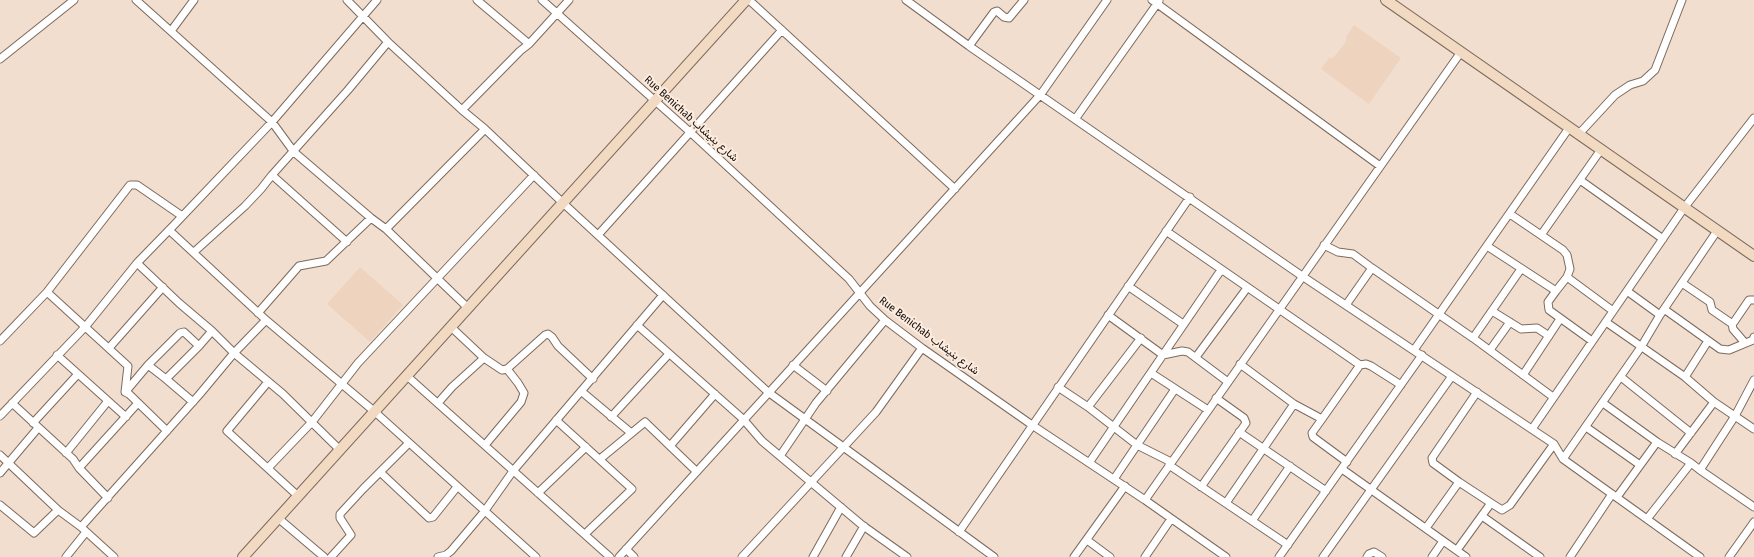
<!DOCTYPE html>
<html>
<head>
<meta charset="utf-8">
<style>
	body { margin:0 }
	canvas { display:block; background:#f2decf }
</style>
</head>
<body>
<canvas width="1754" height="557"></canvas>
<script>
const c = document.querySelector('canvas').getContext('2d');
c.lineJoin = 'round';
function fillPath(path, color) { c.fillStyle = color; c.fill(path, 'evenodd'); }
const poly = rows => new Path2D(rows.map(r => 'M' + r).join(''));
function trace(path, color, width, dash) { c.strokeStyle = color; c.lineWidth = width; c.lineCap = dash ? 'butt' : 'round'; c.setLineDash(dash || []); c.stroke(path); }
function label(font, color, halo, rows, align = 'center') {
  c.font = font + ' "Fira Sans Condensed",Vazirmatn,sans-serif'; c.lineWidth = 4; c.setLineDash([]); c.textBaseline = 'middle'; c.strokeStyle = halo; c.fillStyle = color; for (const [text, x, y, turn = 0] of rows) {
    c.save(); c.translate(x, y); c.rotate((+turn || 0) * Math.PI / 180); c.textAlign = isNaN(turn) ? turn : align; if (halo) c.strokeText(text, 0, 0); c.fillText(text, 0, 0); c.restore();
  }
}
const built = poly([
	[1354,25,1401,58,1369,104,1321,69,1329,58,1333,58,1346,42,1346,37],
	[360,267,403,305,370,342,327,304]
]);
const street = poly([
	[136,0,272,122,294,152,371,218,386,229,468,308],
	[347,0,388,42,462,110,485,129,563,203,768,392,994,557],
	[477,0,529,44],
	[542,0,690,132,849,279,870,306,885,320,922,348,1032,425,1145,500,1226,557],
	[749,0,955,189],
	[906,0,969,46,1302,276,1554,444,1563,459,1700,557],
	[1152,0,1380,166],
	[171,31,194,0],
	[969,46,994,12,997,11,1004,17,1009,18,1024,0],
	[0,59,74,0],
	[462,110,520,51,529,44,569,0],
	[1076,118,1159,1],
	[1578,135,1615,95,1630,85,1643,81,1655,70,1682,0],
	[272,175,347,242],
	[1580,180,1663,239],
	[1510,214,1563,250,1567,255,1570,269,1567,277,1556,291],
	[386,229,485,129],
	[169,230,266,320,375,412,536,557],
	[1166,231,1360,365],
	[598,235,782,30],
	[1541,235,1600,151],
	[1324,245,1338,252,1353,254,1372,268],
	[1487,246,1556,291,1548,302,1549,310,1592,341],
	[194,252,245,206,261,189,272,175,348,90,388,42],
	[137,263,179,303,212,331,234,353,283,394,340,450],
	[1567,277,1613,311],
	[1682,283,1710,302,1712,310,1731,323,1734,322,1749,300,1754,300],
	[1128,286,1183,324],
	[1627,291,1660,315],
	[1346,305,1372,268,1473,338,1553,397],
	[1664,309,1720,349,1729,350,1753,340,1754,337],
	[1492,311,1521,329,1537,328,1549,336],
	[258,313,299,266,326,261,371,218],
	[1108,315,1163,355,1182,351,1188,352,1228,382],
	[1606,322,1685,377,1714,402,1754,429],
	[1732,323,1733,329,1745,343],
	[637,325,743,419,762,441,862,525,907,557],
	[451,327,484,358,502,370,507,369,545,335,548,334,552,337,558,346,593,379],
	[1473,338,1521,269],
	[0,341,47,292],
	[109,348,163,287],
	[1414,350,1569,128],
	[1490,350,1510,322],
	[57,355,126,417],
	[1196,357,1247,288],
	[1240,364,1294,404,1322,419,1360,365,1366,364,1371,366,1401,385],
	[148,365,166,379,193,402],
	[793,365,827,391],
	[1151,373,1208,410],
	[1523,375,1560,319],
	[407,376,610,557],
	[1621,377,1691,433],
	[1685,377,1708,341],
	[166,379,199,346,212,331],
	[268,382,227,431,298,496],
	[1058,387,1088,407,1137,445,1171,462],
	[127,390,148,365,180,333,184,332,199,346],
	[581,391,630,432],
	[12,403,73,459,79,468,108,498],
	[438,403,452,387,484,358],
	[1603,403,1657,442,1691,463],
	[1088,407,1141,338],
	[0,416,86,326,137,263,174,225,272,122,377,0],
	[611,417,669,354],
	[1322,419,1312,433,1313,437,1347,462],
	[556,420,632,489,585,534],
	[33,423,78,374],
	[1586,427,1640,465],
	[1532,429,1684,208,1754,118],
	[167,431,129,394,125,392,128,366,47,292,130,185,137,185,182,216],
	[1239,432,1326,491],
	[485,445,521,402,524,393,518,383,507,369],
	[670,446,715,394],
	[66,453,108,401],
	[1675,454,1714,402],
	[0,455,58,510,81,527,114,557],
	[780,456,816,403,885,320],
	[600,459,645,422,696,471],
	[1563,459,1641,347,1660,315,1717,231],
	[1089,463,1221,270],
	[1169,465,1288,545],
	[79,468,138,403],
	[268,468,312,422,358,363,534,175],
	[1342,469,1466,557],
	[1700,470,1754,507],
	[380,472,429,518,433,517,457,487],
	[0,473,38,428],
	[1114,479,1175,389],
	[1459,482,1433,463,1432,458,1477,392],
	[1201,487,1246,423,1244,418,1216,398],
	[538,493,586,447],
	[1617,497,1657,442],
	[1145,500,1461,52],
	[1226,503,1294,404],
	[0,505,34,533,58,510],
	[1482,516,1540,557],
	[278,518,324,557],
	[1647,519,1691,463,1700,470,1735,416,1754,380],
	[1252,521,1290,466],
	[81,527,199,395,234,353,266,320],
	[1426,528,1459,482,1491,503],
	[959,532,1190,197],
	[1087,540,1110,557],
	[626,549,634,557],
	[1457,550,1491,503,1502,510,1510,505,1554,444],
	[66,557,86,532],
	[331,557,351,535,340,518,340,514,363,489,409,443],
	[438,557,446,555,451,551,484,512,513,471,663,295],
	[619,557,1041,94,1107,0],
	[742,557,876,412,922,348],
	[813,557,841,507],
	[846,557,864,526],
	[1074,557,1125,486],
	[1145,557,1171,519],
	[1279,557,1422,355],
	[1323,557,1452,376],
	[1367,557,1369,554,1374,552,1382,557],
	[1432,557,1443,541],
	[1570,557,1612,494],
	[1729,557,1754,522]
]);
const secondary = poly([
	[1386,0,1754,256],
	[243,557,746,0]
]);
const streetNames = [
	["Rue Benichab شارع بنيشاب",691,119,42],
	["Rue Benichab شارع بنيشاب",929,336,37]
];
fillPath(built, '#eed3bf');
trace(street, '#7c6a5d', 9);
trace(secondary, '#7c6a5d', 12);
trace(street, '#fff', 7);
trace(secondary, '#f2d9c2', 10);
label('11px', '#140e09', '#fdece0', streetNames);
</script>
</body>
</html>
